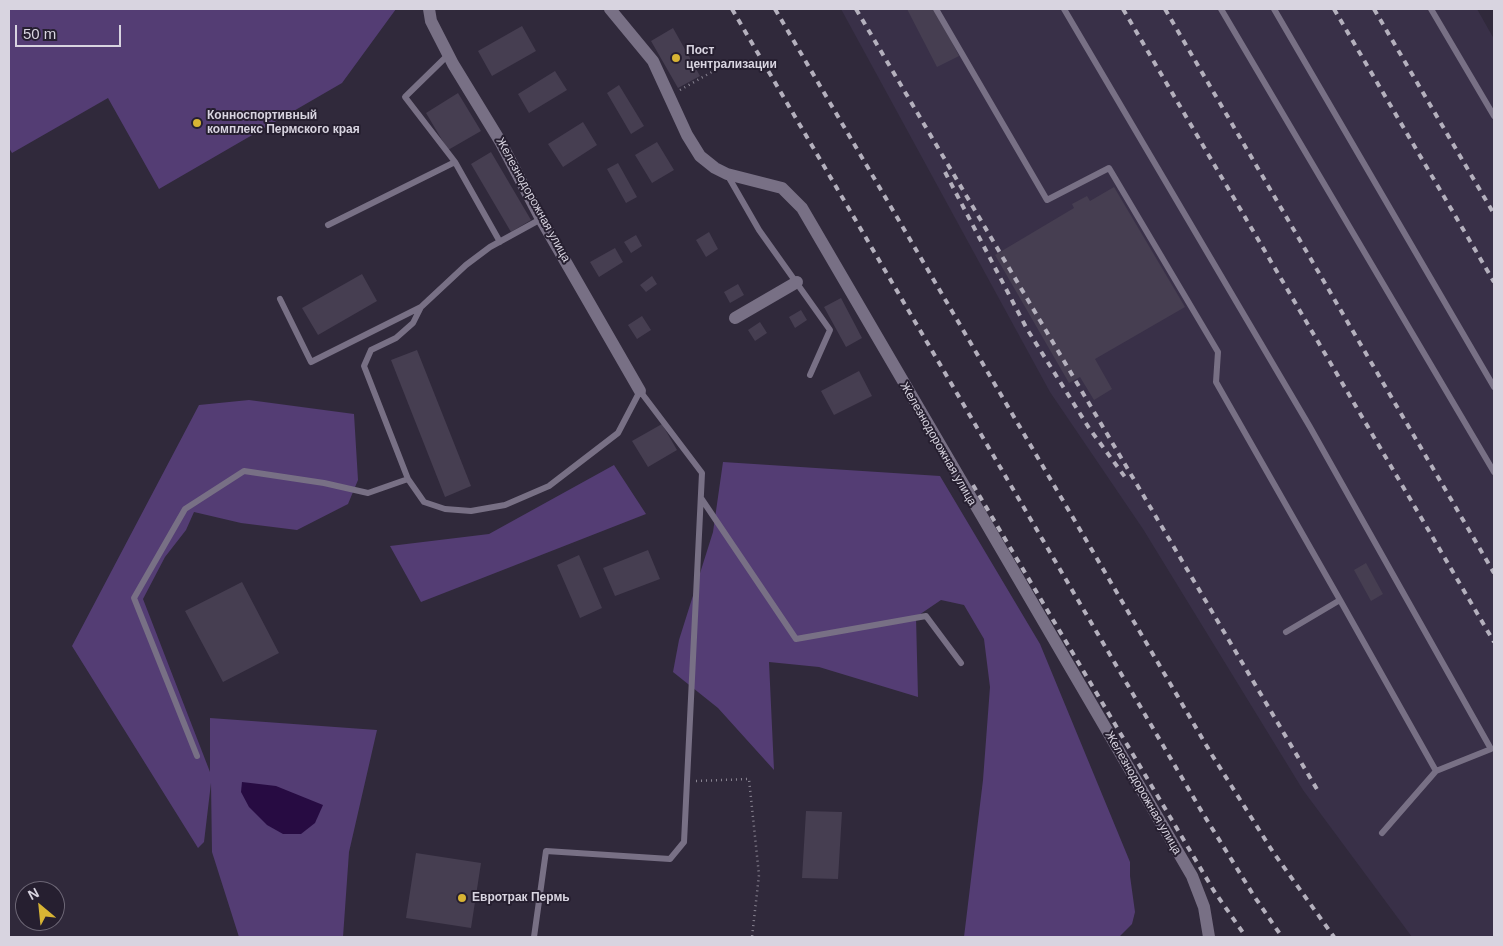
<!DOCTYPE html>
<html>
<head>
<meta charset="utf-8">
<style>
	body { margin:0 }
	#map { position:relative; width:1503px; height:946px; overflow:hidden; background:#30293b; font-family:Arial,sans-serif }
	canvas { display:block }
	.frame { position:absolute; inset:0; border:10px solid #d8d4e0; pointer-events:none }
	.north { position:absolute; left:15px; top:881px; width:50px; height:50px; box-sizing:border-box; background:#261f30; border:1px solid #6d6776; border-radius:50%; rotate:332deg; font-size:14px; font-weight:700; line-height:20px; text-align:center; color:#d8d4e0 }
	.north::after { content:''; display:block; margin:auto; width:18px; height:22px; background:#d8b434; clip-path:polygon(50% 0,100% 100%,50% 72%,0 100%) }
	.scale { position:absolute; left:15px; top:25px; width:106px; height:22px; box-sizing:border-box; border:2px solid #d8d4e0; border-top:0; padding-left:6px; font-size:15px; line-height:18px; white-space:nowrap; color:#d8d4e0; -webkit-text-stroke:4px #261f30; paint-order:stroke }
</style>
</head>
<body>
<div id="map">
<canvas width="1503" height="946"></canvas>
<div class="frame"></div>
<div class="north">N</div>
<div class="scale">50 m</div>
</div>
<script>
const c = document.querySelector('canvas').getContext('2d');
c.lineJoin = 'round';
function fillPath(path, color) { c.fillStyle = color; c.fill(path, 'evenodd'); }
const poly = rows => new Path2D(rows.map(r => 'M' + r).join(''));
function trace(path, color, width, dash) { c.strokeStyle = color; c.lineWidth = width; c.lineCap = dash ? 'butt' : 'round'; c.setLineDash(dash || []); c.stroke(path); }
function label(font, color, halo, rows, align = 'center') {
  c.font = font + ' Arial,sans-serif'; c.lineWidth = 4; c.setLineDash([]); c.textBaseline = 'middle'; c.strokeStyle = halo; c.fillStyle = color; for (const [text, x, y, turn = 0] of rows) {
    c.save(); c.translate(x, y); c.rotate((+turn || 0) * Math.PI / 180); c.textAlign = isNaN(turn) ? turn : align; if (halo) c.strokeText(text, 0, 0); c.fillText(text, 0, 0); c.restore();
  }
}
const built = poly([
	[841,9,1477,9,1494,39,1494,937,1412,937,1303,790,1143,529,1050,392]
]);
const green = poly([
	[9,9,396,9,342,83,159,189,108,98,12,153,9,148],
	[249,400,354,414,358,480,348,504,297,530,241,523,194,512,186,530,165,557,143,599,210,772,210,718,377,730,349,852,343,937,239,937,212,852,211,783,204,842,198,848,72,646,199,405],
	[723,462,940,476,1040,644,1130,862,1130,876,1135,912,1132,924,1119,937,964,937,983,780,990,687,984,639,964,605,941,600,916,617,918,697,819,667,769,662,774,770,718,708,673,672,679,640,713,532],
	[614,465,646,514,421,602,390,546,489,534]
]);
const water = poly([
	[242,782,276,786,323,805,315,823,301,834,283,834,267,825,249,807,241,792]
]);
const building = poly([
	[907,9,935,9,959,56,937,67],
	[522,26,536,51,492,76,478,51],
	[673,28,700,76,678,88,651,41],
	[555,71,567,90,529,113,518,94],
	[619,85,644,126,631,134,607,93],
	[458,93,481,131,448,150,426,113],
	[583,122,597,145,563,167,548,144],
	[657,142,674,170,652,183,635,155],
	[491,152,531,220,511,232,471,164],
	[618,163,637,197,626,203,607,169],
	[1114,187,1185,307,1095,359,1112,389,1094,400,1080,377,1069,383,995,255,1074,208,1072,204,1087,196,1090,201],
	[709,232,718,249,706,257,696,240],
	[636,235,642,246,631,253,624,242],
	[615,248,623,262,599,277,590,262],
	[362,274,377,301,318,335,302,308],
	[652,276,657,284,646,292,640,285],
	[738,284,744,295,730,303,724,292],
	[841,298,862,338,846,347,824,307],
	[801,310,807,320,795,328,789,317],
	[642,316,651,330,637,339,628,325],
	[760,322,767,333,755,341,748,330],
	[417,350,471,486,445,497,391,360],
	[859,371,872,396,834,415,821,391],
	[662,424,677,450,648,467,632,441],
	[648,550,660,579,615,596,603,568],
	[579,555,602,608,580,618,557,565],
	[1366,563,1383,594,1371,601,1354,570],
	[242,582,279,653,223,682,185,611],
	[806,811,842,812,838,879,802,878],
	[416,853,481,863,471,928,406,918]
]);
const path = poly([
	[680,90,733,60],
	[696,781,749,779,759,875,752,937]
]);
const lane = poly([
	[936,9,1047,200,1109,168,1218,352,1216,382,1340,600,1286,632],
	[1064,9,1310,427,1491,749,1436,771,1382,833],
	[1221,9,1494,472],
	[1274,9,1494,387],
	[1431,9,1494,116],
	[448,55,405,97,455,162,500,242],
	[728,176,759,230,830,330,810,375],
	[328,225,455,162],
	[280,299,311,362,421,307],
	[701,498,796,639,926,616,961,663],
	[1340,600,1436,771],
	[197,756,134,598,185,509,244,471,324,483,368,493,408,479],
	[534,937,546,851,670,859,684,842,702,473,640,391,618,433,549,486,505,505,471,511,445,509,424,502,408,479,364,366,371,350,396,338,413,323,421,307,466,265,490,247,541,219]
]);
const street = poly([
	[429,9,431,21,453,64,500,141,541,219,640,391],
	[610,9,653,61,687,135,700,156,715,168,727,174,782,188,802,208,1192,876,1204,907,1209,937],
	[735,318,797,282]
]);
const rail = poly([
	[732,9,1202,812,1254,896,1282,937],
	[775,9,1212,755,1273,852,1334,937],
	[856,9,1318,791],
	[1123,9,1494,642],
	[1165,9,1494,573],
	[1334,9,1494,282],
	[1374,9,1494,214],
	[945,172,1027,329,1089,428,1125,477],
	[973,485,1214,891,1246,937]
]);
const markers = [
	[676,58,5,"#d8b434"],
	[197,123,5,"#d8b434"],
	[462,898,5,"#d8b434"]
];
const poiNames = [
	["Пост",686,51],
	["централизации",686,65],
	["Конноспортивный",207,116],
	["комплекс Пермского края",207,130],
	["Евротрак Пермь",472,898]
];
const streetNames = [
	["Железнодорожная улица",533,200,61],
	["Железнодорожная улица",938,444,60],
	["Железнодорожная улица",1143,793,60]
];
fillPath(built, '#393048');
fillPath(green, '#543d74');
fillPath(water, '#270b42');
fillPath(building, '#463e51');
trace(path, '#898492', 2.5, [1, 4]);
trace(lane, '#787085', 6);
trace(street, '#787085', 12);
trace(rail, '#b4b0bd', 4, [6, 6]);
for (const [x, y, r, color] of markers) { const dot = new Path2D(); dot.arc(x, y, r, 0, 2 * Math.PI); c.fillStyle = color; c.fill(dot); trace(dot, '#261f30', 2); }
label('bold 12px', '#d8d4e0', '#261f30', poiNames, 'left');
label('12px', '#d8d4e0', '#261f30', streetNames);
</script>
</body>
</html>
